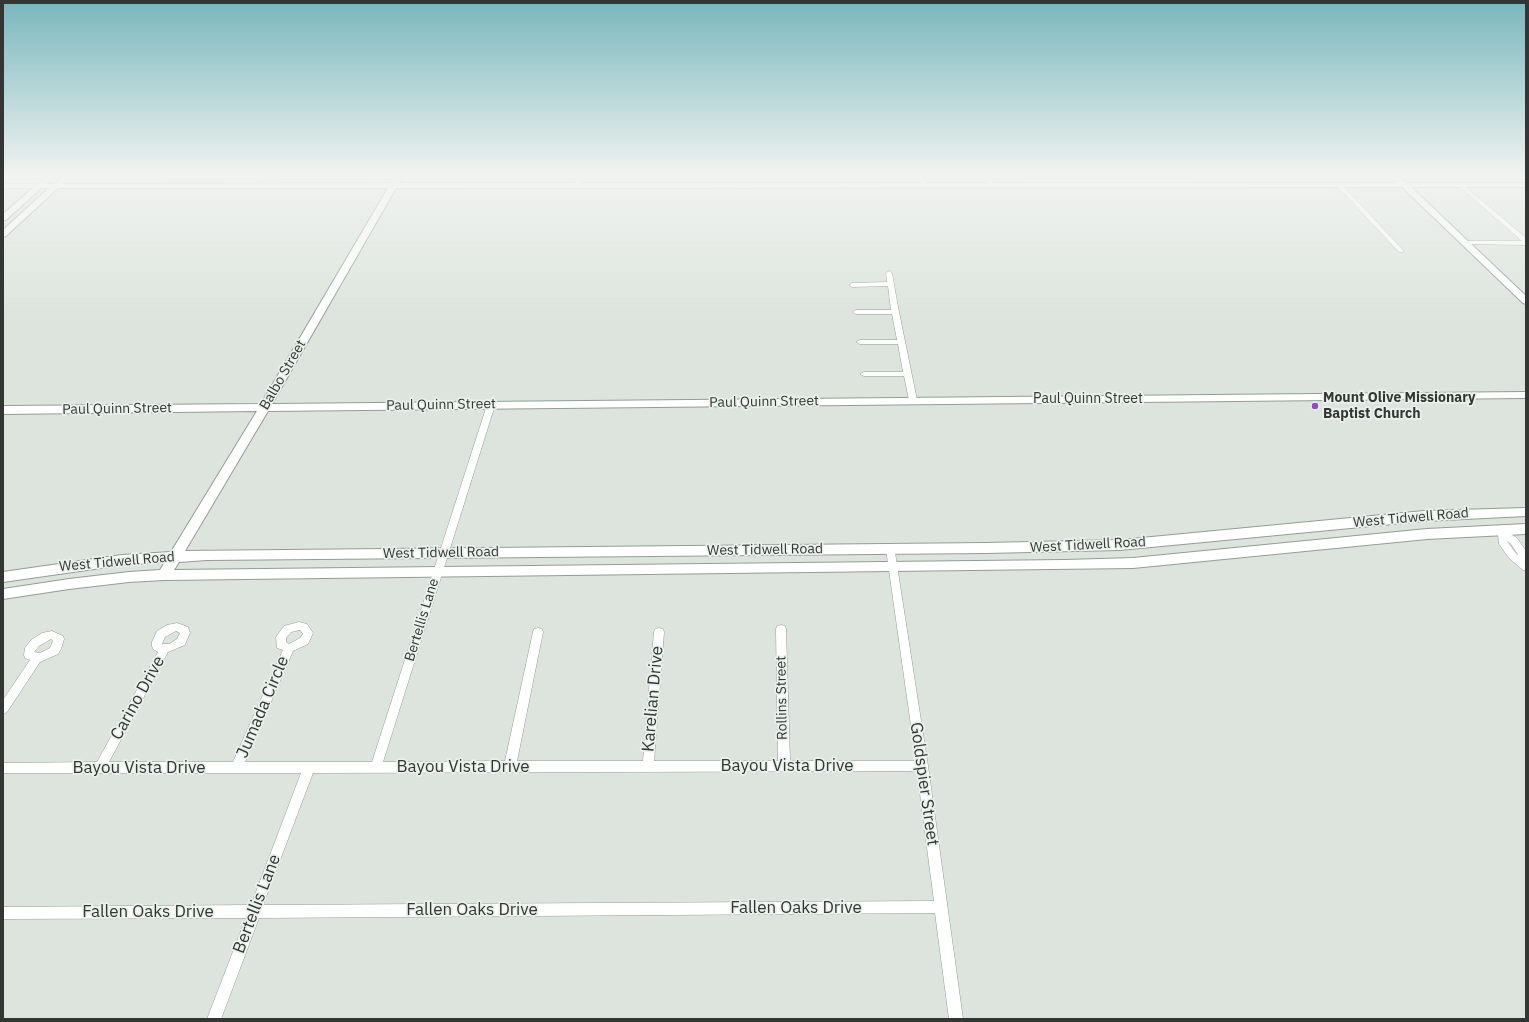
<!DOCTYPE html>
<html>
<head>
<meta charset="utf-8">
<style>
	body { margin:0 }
	#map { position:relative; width:1529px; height:1022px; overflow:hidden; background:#dde4dd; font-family:"IBM Plex Sans",sans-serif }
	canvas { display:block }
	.frame { position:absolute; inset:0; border:4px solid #333634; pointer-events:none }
</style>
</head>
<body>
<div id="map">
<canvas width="1529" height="1022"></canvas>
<div class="frame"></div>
</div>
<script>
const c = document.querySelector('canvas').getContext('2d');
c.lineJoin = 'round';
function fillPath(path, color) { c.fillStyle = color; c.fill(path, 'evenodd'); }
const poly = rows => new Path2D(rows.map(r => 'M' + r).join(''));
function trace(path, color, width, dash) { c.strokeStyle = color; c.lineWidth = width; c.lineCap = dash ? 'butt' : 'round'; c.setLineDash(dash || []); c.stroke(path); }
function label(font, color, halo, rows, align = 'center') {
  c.font = font + ' "IBM Plex Sans",sans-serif'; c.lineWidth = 3.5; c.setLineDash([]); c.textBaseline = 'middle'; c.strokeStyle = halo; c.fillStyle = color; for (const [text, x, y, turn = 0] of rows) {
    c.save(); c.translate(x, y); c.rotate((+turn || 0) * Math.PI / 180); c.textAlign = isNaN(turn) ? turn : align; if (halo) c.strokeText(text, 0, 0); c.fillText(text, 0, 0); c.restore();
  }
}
const built = poly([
	[1019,175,1195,175,1198,179,1021,180]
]);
const street = poly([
	[577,175,583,175,580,185,577,187,574,185,577,175],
	[918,175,924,175,926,186,922,186,918,175],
	[984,175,990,175,994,185,993,186,989,186,984,175],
	[1461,183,1526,238,1526,245,1463,244,1463,242,1465,241,1522,241,1459,186,1459,184,1461,183],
	[3,184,39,184,42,186,39,188,3,188,3,184],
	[1337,184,1341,184,1403,250,1403,252,1399,252,1337,186,1337,184],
	[889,271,892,273,898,307,917,400,913,403,909,400,904,376,864,376,860,374,864,372,903,372,898,344,860,344,856,342,860,340,897,340,892,314,856,314,852,312,856,310,891,310,888,286,852,287,849,285,852,283,887,282,886,273,889,271],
	[491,402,495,405,383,762,505,761,533,632,534,629,538,628,542,629,543,632,517,761,643,761,654,632,655,629,659,628,663,629,664,632,654,761,778,761,776,629,777,626,781,625,785,626,786,629,790,761,916,761,886,549,888,546,894,546,928,766,963,1019,949,1019,935,913,259,918,221,1019,207,1019,246,918,3,919,3,907,251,905,301,773,3,773,3,763,97,762,158,652,153,649,152,646,152,642,157,631,167,625,177,623,188,627,190,633,186,642,185,645,168,652,109,762,233,762,283,650,277,648,276,637,284,626,299,622,307,624,313,633,308,644,293,651,245,762,372,762,487,405,491,402],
	[300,630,303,634,300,638,289,644,286,642,286,638,291,632,300,630],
	[176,631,180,633,177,639,169,644,162,644,165,637,176,631],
	[917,771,934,901,263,905,313,773,917,771],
	[1499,527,1517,538,1526,551,1526,571,1523,570,1509,558,1499,544,1498,534,1494,530,1496,528,1499,527],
	[1507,541,1511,544,1519,556,1515,552,1507,541],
	[52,631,63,636,64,639,61,649,58,654,40,662,7,712,3,714,3,700,30,660,25,658,24,655,25,648,31,640,42,633,52,631],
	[51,639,53,641,50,648,40,653,34,652,39,646,51,639]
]);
const secondary = poly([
	[48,175,56,175,47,184,54,184,64,175,72,175,63,184,391,183,396,175,404,175,399,183,1397,183,1389,175,1397,175,1406,183,1526,183,1526,187,1411,187,1526,296,1526,304,1523,303,1402,187,396,188,272,404,1526,392,1526,398,268,411,185,551,986,543,1120,540,1424,511,1526,508,1526,516,1424,521,1120,550,986,553,207,560,179,562,174,570,1065,560,1133,558,1427,529,1526,524,1526,534,1427,539,1133,568,164,580,129,582,69,589,3,599,3,589,69,579,129,572,160,570,165,562,122,565,3,582,3,572,122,555,171,552,257,411,3,414,3,406,261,404,388,188,58,188,6,236,3,237,3,230,49,188,41,188,6,220,3,220,3,214,48,175]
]);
const markers = [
	[1315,406,4,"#8e4dc2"]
];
const streetNames = [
	["Balbo Street",283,375,-60],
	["Paul Quinn Street",1088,399],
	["Paul Quinn Street",764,402,-1],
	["Paul Quinn Street",441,405,-1],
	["Paul Quinn Street",117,409,-1],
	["West Tidwell Road",1411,518,-5],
	["West Tidwell Road",1088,545,-3],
	["West Tidwell Road",765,550,-1],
	["West Tidwell Road",441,553,-1],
	["West Tidwell Road",117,562,-5],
	["Bertellis Lane",422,620,-73],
	["Rollins Street",782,698,-91]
];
const poiNames = [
	["Mount Olive Missionary",1323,398],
	["Baptist Church",1323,414]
];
const nearStreetnames = [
	["Carino Drive",138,698,-61],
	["Karelian Drive",653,699,-85],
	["Jumada Circle",263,707,-67],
	["Bayou Vista Drive",787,766],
	["Bayou Vista Drive",463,767],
	["Bayou Vista Drive",139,768],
	["Goldspier Street",924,784,82],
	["Bertellis Lane",257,904,-69],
	["Fallen Oaks Drive",796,908],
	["Fallen Oaks Drive",472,910],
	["Fallen Oaks Drive",148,912]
];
fillPath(built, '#ccd8cd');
trace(street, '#959c96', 1);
trace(secondary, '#959c96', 2);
fillPath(street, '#fff');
fillPath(secondary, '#fff');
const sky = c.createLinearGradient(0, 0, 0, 318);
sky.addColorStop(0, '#79b6bd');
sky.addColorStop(0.55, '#f0f3f0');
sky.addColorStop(1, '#f0f3f000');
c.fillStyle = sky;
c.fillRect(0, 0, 1529, 318);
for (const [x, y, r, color] of markers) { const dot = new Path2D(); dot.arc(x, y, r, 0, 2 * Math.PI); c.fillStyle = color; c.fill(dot); trace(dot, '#eaf1eb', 1.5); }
label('14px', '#333634', '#eaf1eb', streetNames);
label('bold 14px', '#333634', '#eaf1eb', poiNames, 'left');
label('17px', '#333634', '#eaf1eb', nearStreetnames);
</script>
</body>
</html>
